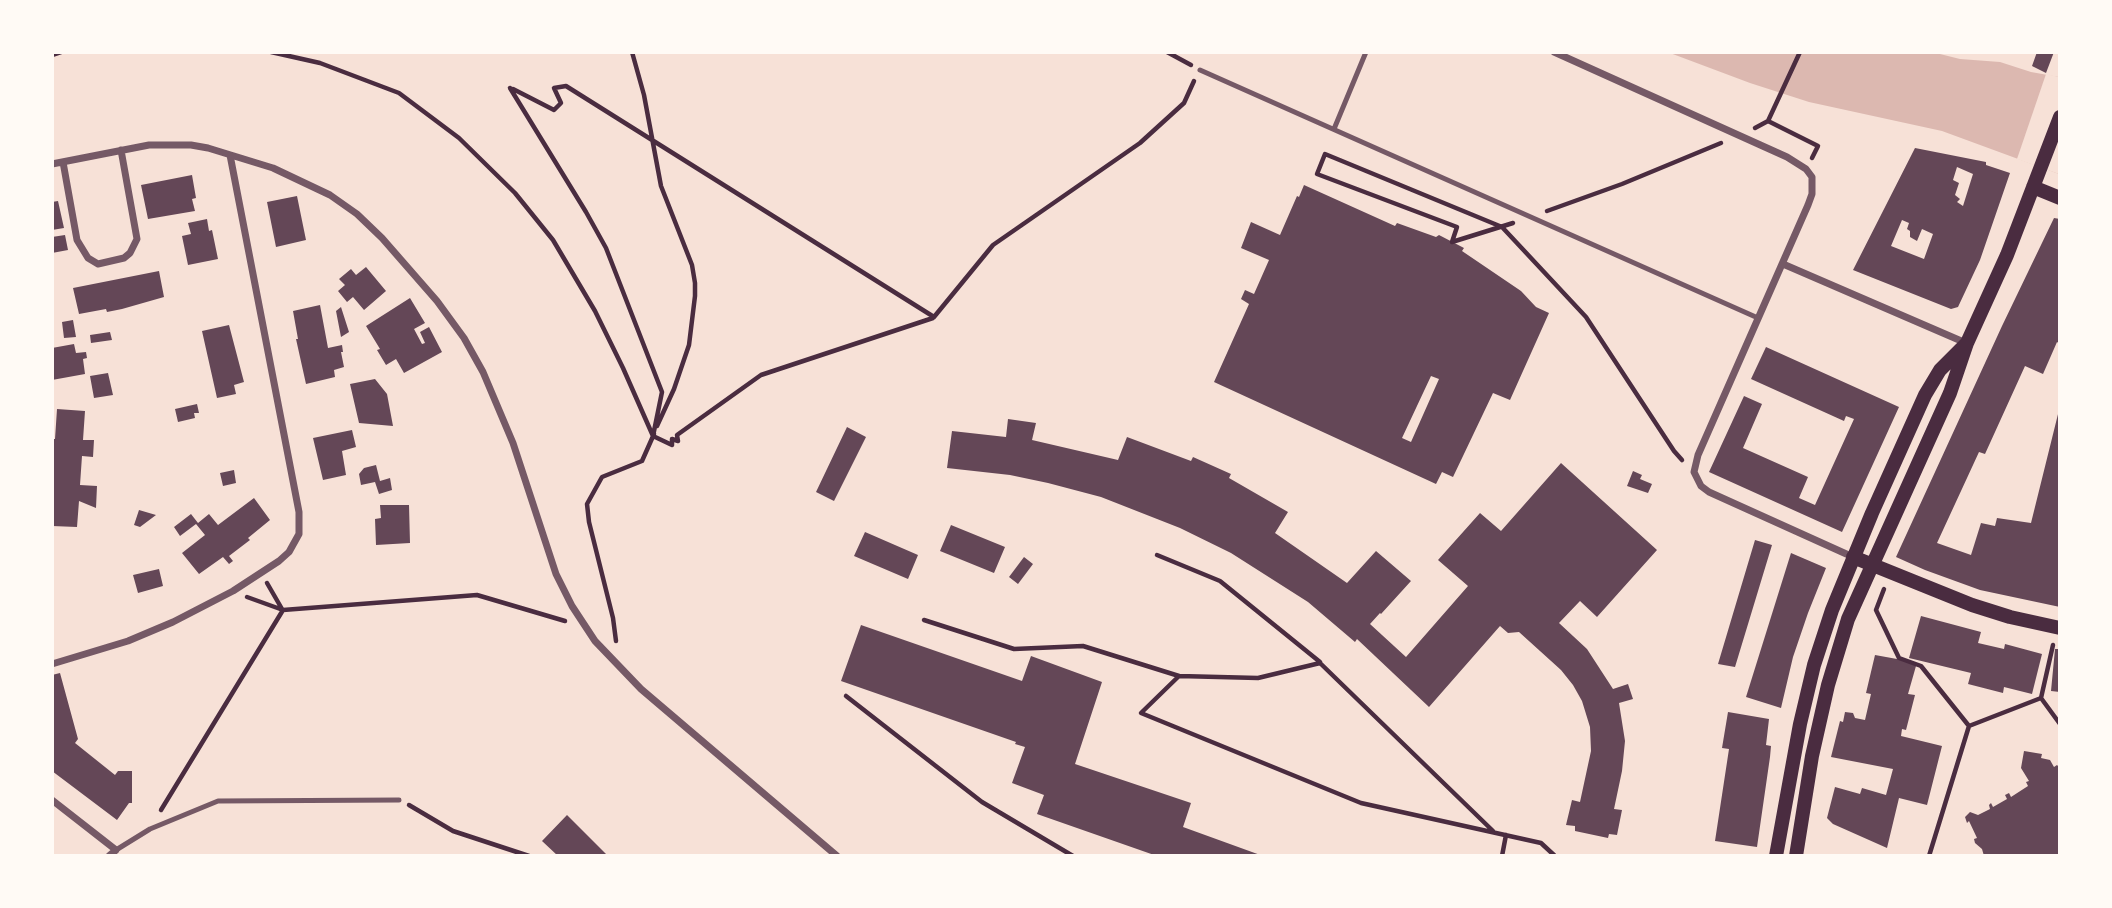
<!DOCTYPE html>
<html>
<head>
<meta charset="utf-8">
<style>
	body { margin:0 }
	#map { position:relative; width:2112px; height:908px; overflow:hidden; background:#f7e1d7; font-family:"PT Sans Narrow",sans-serif }
	canvas { display:block }
	.frame { position:absolute; inset:0; border:54px solid #fffaf5; pointer-events:none }
</style>
</head>
<body>
<div id="map">
<canvas width="2112" height="908"></canvas>
<div class="frame"></div>
</div>
<script>
const c = document.querySelector('canvas').getContext('2d');
c.lineJoin = 'round';
function fillPath(path, color) { c.fillStyle = color; c.fill(path, 'evenodd'); }
const poly = rows => new Path2D(rows.map(r => 'M' + r).join(''));
function trace(path, color, width, dash) { c.strokeStyle = color; c.lineWidth = width; c.lineCap = dash ? 'butt' : 'round'; c.setLineDash(dash || []); c.stroke(path); }
const water = poly([
	[1670,53,1936,53,1960,59,2000,62,2031,72,2059,77,2059,174,1942,131,1809,102,1750,83]
]);
const pier = poly([
	[2046,74,2059,77,2059,174,2017,159]
]);
const building = poly([
	[2037,52,2054,52,2046,73,2032,66],
	[1915,148,1986,162,1986,165,2010,173,1980,260,1958,307,1951,309,1853,270],
	[1957,167,1973,174,1963,206,1957,202,1960,199,1955,195,1959,183,1953,180],
	[1902,220,1909,223,1907,229,1910,231,1910,237,1917,241,1922,229,1933,234,1924,259,1891,246],
	[192,175,196,198,192,199,195,211,148,219,141,185],
	[1304,185,1395,226,1397,223,1436,237,1439,235,1464,248,1462,251,1521,291,1536,307,1549,313,1510,400,1493,393,1453,477,1442,472,1436,484,1214,382,1249,304,1241,299,1245,290,1254,294,1269,260,1241,248,1251,222,1280,235,1297,196,1299,197],
	[1431,376,1439,379,1411,442,1402,438],
	[297,196,306,240,276,247,267,202],
	[58,201,64,228,52,230,52,202],
	[2054,218,2060,219,2060,344,2057,342,2043,374,2025,366,1985,454,1979,452,1937,543,1971,555,1981,523,1995,526,1997,518,2031,523,2060,406,2060,607,1980,590,1925,570,1896,557,2002,326],
	[207,219,209,231,212,230,218,259,188,265,182,236,191,234,188,223],
	[65,235,68,250,52,253,52,237],
	[366,267,386,291,364,310,353,297,347,302,338,291,345,285,339,279,351,269,356,275],
	[159,271,164,297,122,309,107,312,106,309,79,314,73,288],
	[410,298,425,323,414,329,422,344,425,343,420,332,429,327,442,352,404,373,396,359,386,365,377,350,380,349,366,326],
	[320,305,328,348,342,345,343,352,341,352,344,367,334,370,335,377,306,384,296,339,298,339,293,311],
	[341,307,349,332,341,337,336,311],
	[73,320,76,337,64,338,62,322],
	[229,325,244,382,234,385,236,394,217,398,202,331],
	[110,332,112,340,91,343,90,335],
	[74,344,76,353,86,352,87,358,83,359,85,374,52,380,52,348],
	[1766,347,1899,407,1842,532,1709,472,1744,396,1762,404,1743,448,1808,477,1799,498,1815,505,1854,419,1846,416,1844,421,1751,379],
	[108,373,113,395,94,398,90,376],
	[375,379,387,394,393,426,359,423,350,384],
	[197,404,199,413,194,413,195,418,178,422,175,409],
	[57,409,85,411,83,440,94,440,93,457,82,456,80,485,97,486,96,508,79,501,77,527,52,526,52,439,55,439],
	[1008,419,1036,423,1032,440,1118,460,1127,437,1191,461,1193,457,1231,474,1229,478,1288,512,1275,533,1347,583,1376,551,1411,581,1381,614,1380,613,1370,624,1406,657,1468,586,1438,560,1480,513,1501,531,1561,463,1657,550,1597,617,1580,601,1559,623,1587,649,1613,689,1628,684,1633,699,1619,703,1625,741,1622,771,1614,809,1622,810,1617,835,1609,834,1608,838,1575,831,1575,826,1566,825,1572,800,1580,802,1591,751,1590,727,1582,701,1573,685,1561,670,1519,632,1508,633,1500,626,1429,707,1357,639,1355,642,1308,602,1231,553,1180,528,1101,497,1048,483,1010,475,947,468,952,431,1006,437],
	[847,427,866,437,834,501,816,492],
	[352,430,356,447,342,451,346,475,323,480,313,438],
	[376,465,380,481,390,478,392,490,379,494,375,482,361,485,359,474,364,468],
	[234,470,236,483,223,486,220,473],
	[1633,471,1642,475,1640,479,1652,484,1648,493,1627,486],
	[254,498,270,520,248,538,250,540,229,556,233,561,229,564,223,557,199,574,182,553,205,535,196,524,180,536,174,527,191,514,198,523,209,514,218,525],
	[380,505,409,505,410,543,376,545,375,519,381,518],
	[139,510,156,515,140,527,134,525],
	[951,525,1005,547,994,573,940,551],
	[865,532,918,555,908,579,854,556],
	[1755,540,1772,545,1735,667,1718,664],
	[1791,553,1826,568,1808,613,1793,657,1781,708,1746,697],
	[1024,557,1033,564,1018,584,1009,577],
	[159,569,163,586,138,593,133,575],
	[1921,616,1981,632,1978,643,2004,649,2005,644,2042,654,2032,694,2004,687,2003,693,1968,684,1971,673,1909,658],
	[861,625,1022,681,1031,656,1102,682,1075,764,1191,803,1183,827,1263,856,1157,856,1037,814,1044,795,1012,783,1025,747,1015,744,1016,742,841,681],
	[2055,649,2060,649,2060,692,2051,691],
	[1875,655,1908,661,1916,666,1908,694,1915,695,1906,730,1902,729,1901,736,1942,746,1927,805,1899,798,1887,848,1833,824,1827,818,1835,787,1860,794,1862,788,1886,795,1893,769,1831,757,1840,721,1843,722,1845,712,1853,713,1855,718,1865,720,1871,694,1866,693],
	[60,673,78,739,75,743,115,775,118,771,132,771,132,803,129,803,117,820,52,771,52,675],
	[1728,712,1769,719,1766,745,1771,746,1770,757,1757,847,1715,841,1729,749,1722,748],
	[2024,751,2042,754,2041,758,2050,760,2054,767,2057,765,2060,768,2060,856,1984,856,1982,849,1975,843,1974,839,1977,838,1969,821,1967,823,1965,817,1970,812,1978,815,1990,809,1989,805,1991,803,1993,807,2007,799,2005,795,2009,793,2011,797,2028,786,2026,782,2029,781,2021,768],
	[567,815,608,856,558,856,542,841]
]);
const path = poly([
	[271,52,320,63,399,93,459,138,515,193,553,240,595,311,623,368,653,436,662,392,606,248,586,212,510,88],
	[632,52,644,95,661,186,692,265,695,283,695,296,689,345,674,389,657,426],
	[1167,52,1191,65],
	[52,55,61,52],
	[513,89,554,110,561,103,554,88,566,86,934,317],
	[1768,121,1818,146,1812,158],
	[1755,128,1768,121,1800,52],
	[1547,211,1622,184,1721,143],
	[1452,242,1457,227,1317,174,1325,154,1502,227,1586,317,1674,451,1682,460],
	[1452,242,1513,223],
	[934,317,993,245,1140,143,1184,103,1194,81],
	[653,436,672,445,672,439,678,441,677,435,761,375,933,318],
	[1157,555,1220,581,1320,662],
	[267,583,282,609],
	[1884,589,1876,610,1899,658,1921,666,1969,726,1929,856],
	[247,597,283,610],
	[924,620,1014,649,1083,646,1179,676],
	[616,641,613,618,589,522,587,504,602,477,642,461,654,434],
	[846,696,982,802,1073,856],
	[2041,698,2060,724],
	[1969,726,2041,698,2053,645],
	[409,805,453,831,529,856],
	[161,810,283,610,477,595,565,621],
	[1493,831,1320,663,1258,678,1179,676,1141,713,1361,803,1541,843,1555,856],
	[1502,856,1506,835]
]);
const service = poly([
	[1200,70,1758,318],
	[1334,129,1366,52],
	[116,850,150,829,218,801,399,800]
]);
const minor = poly([
	[1554,52,1787,157,1806,169,1812,177,1812,194,1808,205,1698,455,1694,472,1701,486,1709,492,1853,557],
	[63,162,77,240,88,258,98,264,124,258,130,253,137,239,121,150],
	[52,164,149,145,191,145,208,148,273,168,330,195,357,214,382,238,437,301,464,338,483,372,513,443,556,574,572,606,595,641,641,689,837,856],
	[1783,264,1966,343],
	[52,664,128,641,173,622,233,591,279,561,289,552,299,534,299,512,230,155],
	[52,800,116,850,109,856]
]);
const secondary = poly([
	[2033,187,2060,198],
	[1853,557,1972,605,2010,617,2060,628],
	[1776,856,1800,724,1814,665,1832,610,1872,513,1925,395,1940,370,1966,344],
	[1796,856,1812,756,1828,685,1848,619,1950,393,1967,343,2007,255,2060,117]
]);
fillPath(water, '#dcb8b0');
fillPath(pier, '#f7e1d7');
fillPath(building, '#644757');
trace(path, '#4a2c40', 4.5);
trace(service, '#755966', 5);
trace(minor, '#755966', 7);
trace(secondary, '#4a2c40', 14);
</script>
</body>
</html>
